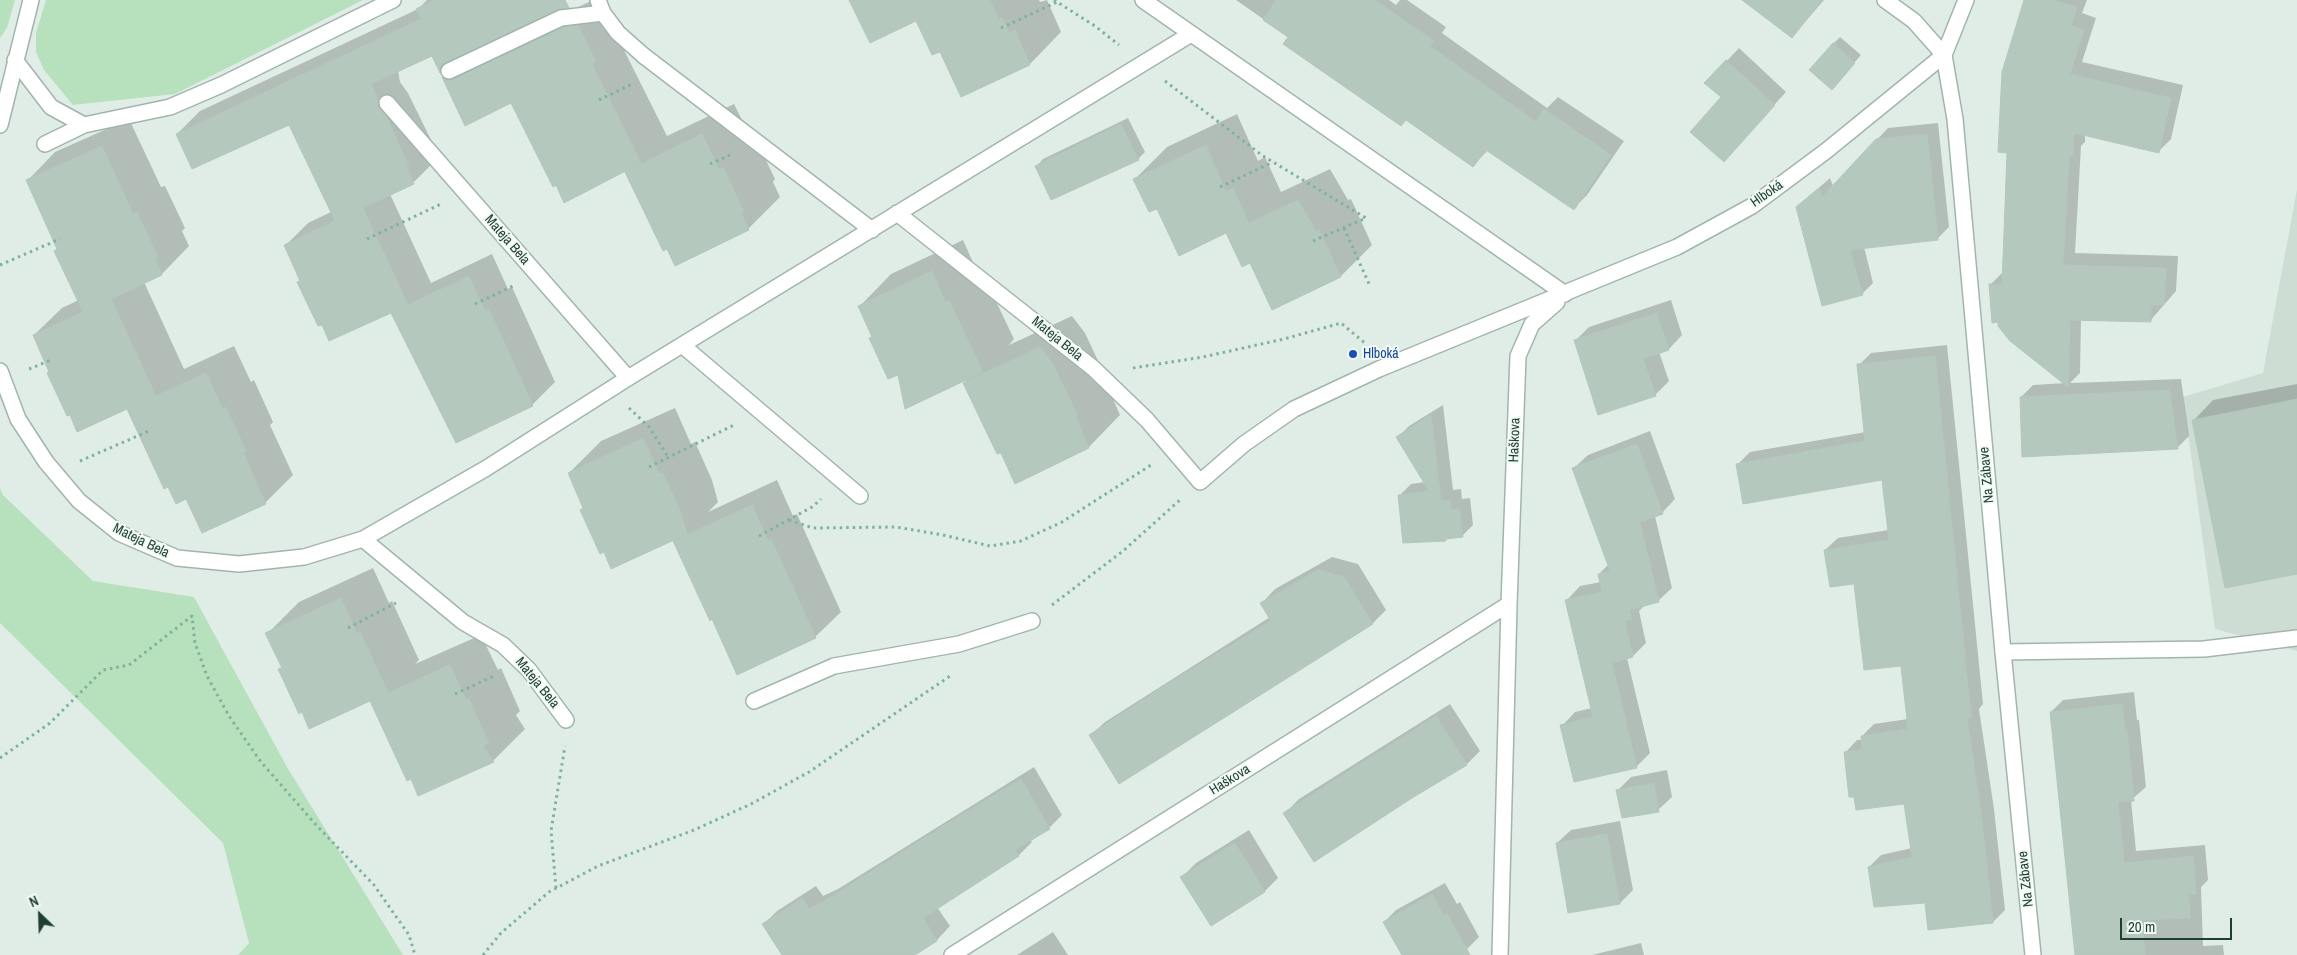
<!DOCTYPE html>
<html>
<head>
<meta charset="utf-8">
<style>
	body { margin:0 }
	#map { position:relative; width:2297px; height:955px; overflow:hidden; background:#e0ede6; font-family:"Archivo Narrow",sans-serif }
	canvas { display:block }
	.north { position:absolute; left:15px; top:890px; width:50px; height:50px; -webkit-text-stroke:4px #f1f9f4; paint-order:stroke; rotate:336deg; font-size:14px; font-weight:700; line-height:20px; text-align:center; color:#1f3f32 }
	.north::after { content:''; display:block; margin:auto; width:18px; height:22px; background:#1f3f32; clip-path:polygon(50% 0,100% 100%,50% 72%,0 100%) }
	.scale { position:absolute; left:2120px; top:918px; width:112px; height:22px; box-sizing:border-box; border:2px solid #1f3f32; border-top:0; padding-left:6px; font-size:15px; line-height:18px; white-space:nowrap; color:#1f3f32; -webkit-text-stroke:4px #f1f9f4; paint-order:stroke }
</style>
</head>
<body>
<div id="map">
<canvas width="2297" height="955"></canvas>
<div class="north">N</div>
<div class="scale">20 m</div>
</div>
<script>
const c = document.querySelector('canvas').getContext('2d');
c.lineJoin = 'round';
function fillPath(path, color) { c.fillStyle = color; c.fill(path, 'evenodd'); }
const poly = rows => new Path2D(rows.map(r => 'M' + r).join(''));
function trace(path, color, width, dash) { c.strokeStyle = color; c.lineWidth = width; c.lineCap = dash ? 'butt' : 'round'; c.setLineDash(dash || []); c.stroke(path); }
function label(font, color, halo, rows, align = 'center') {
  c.font = font + ' "Archivo Narrow",sans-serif'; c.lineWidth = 4; c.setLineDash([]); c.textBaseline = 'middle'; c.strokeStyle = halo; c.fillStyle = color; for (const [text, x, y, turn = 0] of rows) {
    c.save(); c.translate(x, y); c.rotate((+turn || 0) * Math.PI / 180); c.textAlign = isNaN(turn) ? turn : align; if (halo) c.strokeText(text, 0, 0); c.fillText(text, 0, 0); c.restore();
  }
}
const built = poly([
	[2297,189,2297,651,2215,629,2183,397,2263,373]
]);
const green = poly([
	[0,0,15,0,7,28,0,38],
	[46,0,363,0,175,94,73,105,44,70,36,52,36,33],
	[0,488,3,495,93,581,194,597,287,767,403,955,238,955,249,943,223,843,0,623]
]);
const shadow = poly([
	[427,0,564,0,454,57,440,71,433,55,398,70,400,82,408,93,432,142,429,144,436,160,413,183,390,194,431,283,492,254,508,289,512,287,555,382,532,405,392,311,301,280,285,246,308,223,331,212,289,123,177,134,200,111,418,9],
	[851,0,1039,0,1040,2,1047,0,1061,32,1030,64,962,95,940,50,917,19],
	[1236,0,1389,0,1396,5,1400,0,1407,0,1446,27,1442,33,1547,108,1558,97,1624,141,1587,195,1574,208,1488,150,1473,166],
	[1773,0,1824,0,1792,37],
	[2025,0,2087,0,2082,13,2096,18,2082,62,2183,85,2171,139,2158,152,2085,135,2085,142,2081,146,2075,253,2178,256,2176,291,2150,321,2081,319,2080,373,2070,383,2181,379,2189,436,2177,448,2021,397,2033,385,2066,383,1990,285,2003,272],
	[591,1,597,14,618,38,667,136,734,104,751,138,755,137,775,179,773,182,780,197,748,229,667,247,626,172,631,168,512,102,466,124,444,77,470,51,475,54,481,53],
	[1840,37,1861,55,1838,81,1833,44],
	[1739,48,1786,92,1724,160,1723,97,1706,83],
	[1237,114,1258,161,1265,157,1281,192,1330,169,1348,200,1351,199,1372,245,1341,276,1250,262,1227,232,1158,207,1135,179,1167,147],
	[1128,118,1145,152,1138,159,1037,166,1043,159],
	[129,119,161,187,165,186,185,228,182,231,189,246,162,274,144,282,184,369,234,346,251,382,254,380,273,422,270,425,293,475,265,503,187,497,128,408,50,371,34,335,62,308,79,300,28,180,55,152],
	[1938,123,1949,227,1937,239,1864,247,1873,283,1862,294,1797,207,1830,178,1833,186,1888,128],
	[963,240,977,271,981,270,1014,339,1009,345,1072,316,1085,333,1109,384,1107,385,1120,415,1089,447,1016,482,1002,451,964,383,969,378,899,373,870,338,873,336,860,306,891,274],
	[1671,300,1682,335,1669,349,1659,352,1669,381,1655,395,1575,341,1589,327],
	[1947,345,1983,704,1979,709,1994,809,2005,910,1993,922,1926,901,1869,867,1881,855,1912,848,1905,803,1845,753,1857,740,1862,740,1862,736,1874,724,1908,719,1902,665,1855,582,1825,550,1838,538,1889,530,1883,478,1738,464,1750,452,1866,432,1859,365,1871,353],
	[2297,384,2297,573,2194,420,2213,400],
	[1443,405,1453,490,1461,489,1462,499,1470,498,1473,525,1462,536,1400,495,1411,484,1425,482,1397,438,1409,426],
	[675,408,691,444,695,442,712,480,718,502,708,512,777,480,793,516,797,514,841,612,815,637,713,618,674,541,678,537,584,507,569,473,601,441],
	[1650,431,1675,499,1662,513,1655,516,1672,588,1658,601,1645,605,1639,611,1646,643,1633,656,1627,658,1650,753,1636,767,1562,726,1575,712,1592,708,1567,600,1580,586,1601,582,1599,574,1609,564,1574,468,1588,455],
	[1332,557,1358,564,1386,610,1373,623,1091,735,1105,722,1270,617,1262,603,1275,589],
	[373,568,389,603,392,601,419,660,415,664,481,635,498,670,501,668,520,711,516,715,525,729,493,761,371,699,303,711,279,670,282,667,267,634,299,602],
	[2134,692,2137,720,2139,720,2146,787,2131,800,2136,851,2205,845,2208,880,2201,887,2203,946,2223,945,2224,955,2076,955,2051,712,2063,700],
	[1450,704,1480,751,1467,764,1285,813,1299,799],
	[1034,767,1062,815,1049,828,1030,840,1032,842,1019,855,937,907,950,926,937,940,912,955,783,955,764,924,777,911,816,886,823,896,838,889],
	[1667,770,1672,797,1658,810,1618,790,1631,777],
	[1620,821,1633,890,1620,903,1557,843,1571,830],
	[1249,830,1278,878,1265,891,1212,924,1182,877,1196,863],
	[1445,883,1457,904,1460,902,1479,937,1467,949,1456,955,1403,955,1384,922,1396,910],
	[1053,932,1068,955,1017,955],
	[1641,943,1644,955,1592,955]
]);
const building = poly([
	[434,0,565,0,569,8,557,10,445,63,441,66,440,73,432,56,371,84,378,100,378,105,386,116,409,166,407,167,414,184,363,208,408,305,469,276,485,311,489,309,533,406,456,443,391,313,329,341,322,325,318,326,297,282,300,281,284,245,335,221,289,125,192,169,176,134,421,19,416,9,434,0],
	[849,0,990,0,999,20,1002,18,1009,33,1015,30,1030,65,961,97,940,52,932,55,916,21,870,43,849,0],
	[1276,0,1375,0,1434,41,1430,46,1536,122,1544,109,1611,155,1574,210,1486,150,1473,167,1406,120,1401,126,1283,44,1288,37,1263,20,1276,0],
	[1742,0,1822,0,1792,38,1742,0],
	[2024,0,2053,0,2077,7,2071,26,2084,30,2070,74,2171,98,2159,153,2074,133,2073,156,2069,156,2063,265,2166,268,2164,305,2151,305,2151,322,2070,320,2068,387,2010,341,1998,326,1998,322,1992,323,1989,284,2002,285,2007,153,1998,152,2002,72,2024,0],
	[578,25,596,62,592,64,641,163,564,203,556,185,553,187,511,103,465,126,442,77,448,80,453,79,564,27,578,25],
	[1833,43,1855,63,1832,90,1809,70,1833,43],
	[1726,60,1775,105,1724,162,1690,132,1721,97,1704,83,1726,60],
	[1121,124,1139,160,1051,200,1035,166,1121,124],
	[702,134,719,169,723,167,744,212,741,213,749,230,675,266,667,249,663,251,625,172,702,134],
	[1927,134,1938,240,1850,250,1863,295,1822,306,1796,207,1819,188,1822,197,1876,139,1927,134],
	[1206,145,1226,192,1233,188,1249,223,1298,200,1316,231,1319,230,1341,277,1272,310,1250,263,1242,267,1226,233,1179,256,1157,209,1149,212,1133,179,1206,145],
	[102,146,133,214,137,212,158,257,155,258,162,275,111,299,156,396,206,373,223,409,226,407,246,451,243,452,266,504,202,533,186,499,176,504,168,487,164,489,127,409,77,432,70,415,67,416,47,373,49,372,33,335,83,312,54,251,57,249,26,180,102,146],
	[932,271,945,302,949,300,983,372,905,409,898,375,888,379,869,338,872,337,858,306,932,271],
	[1657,313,1669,350,1643,359,1656,396,1598,415,1574,340,1657,313],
	[1040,347,1053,364,1078,416,1076,417,1089,448,1015,484,1001,453,997,454,963,383,1040,347],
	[1935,356,1971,718,1967,718,1982,822,1993,923,1928,930,1925,903,1874,907,1868,867,1912,857,1904,804,1856,810,1854,797,1849,797,1844,752,1862,750,1861,736,1908,729,1901,666,1864,670,1854,584,1830,587,1824,550,1889,540,1882,480,1743,504,1736,464,1865,441,1857,364,1935,356],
	[2169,390,2178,449,2022,457,2020,397,2169,390],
	[2297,399,2297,574,2225,588,2192,420,2297,399],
	[1431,415,1441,501,1450,500,1451,510,1459,509,1463,537,1446,539,1446,541,1403,543,1398,495,1429,491,1396,437,1431,415],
	[643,438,659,474,663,473,681,513,687,534,611,569,604,552,600,554,580,510,583,508,568,473,643,438],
	[1637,444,1663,514,1640,522,1659,602,1629,610,1632,620,1625,621,1633,657,1612,663,1637,768,1574,782,1560,725,1593,717,1565,600,1602,592,1598,574,1610,571,1572,468,1637,444],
	[752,505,768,541,771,539,816,638,737,675,712,619,710,621,673,541,752,505],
	[1318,570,1344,577,1373,624,1119,784,1089,735,1172,681,1271,621,1260,603,1318,570],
	[341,598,357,634,360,632,388,692,374,699,450,665,466,700,469,699,489,743,483,746,494,762,418,796,411,779,407,781,370,701,309,729,302,712,299,714,278,669,282,668,265,633,341,598],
	[2122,704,2125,731,2127,731,2134,801,2118,802,2124,863,2193,856,2196,894,2189,894,2190,918,2142,920,2145,955,2075,955,2050,712,2122,704],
	[1436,716,1467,765,1412,798,1314,862,1283,813,1436,716],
	[1021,779,1050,829,1015,850,1019,856,923,918,937,941,915,955,782,955,762,924,803,898,809,909,823,902,948,823,1021,779],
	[1654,783,1659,812,1622,818,1616,790,1654,783],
	[1607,834,1620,904,1568,913,1556,843,1607,834],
	[1235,843,1265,892,1211,926,1180,877,1235,843],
	[1432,894,1444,915,1447,913,1470,955,1402,955,1383,922,1432,894]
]);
const path = poly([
	[1054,0,1095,26,1119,45],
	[1001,28,1057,2],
	[1165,81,1263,156,1366,218],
	[599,100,634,83],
	[710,164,730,155],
	[1220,187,1273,162],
	[1344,228,1370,286],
	[367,239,441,204],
	[1313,241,1366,218],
	[0,265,60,239],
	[475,304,513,286],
	[1133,368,1203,357,1284,339,1341,323,1366,344],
	[29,369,51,360],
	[629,408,649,427,669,458],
	[80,461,149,431],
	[649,467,734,425],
	[789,520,813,528,896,527,943,535,990,546,1021,541,1062,522,1151,465],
	[759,536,812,507,821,499],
	[1052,605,1123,551,1181,499],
	[348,628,396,603],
	[455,694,496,675],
	[0,758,50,723,103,670,129,665,192,616,195,643,207,676,229,716,261,762,317,826,374,885,409,935,415,955],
	[556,888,551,831,565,746],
	[483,955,501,933,549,892,598,866,694,830,751,804,809,772,953,674]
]);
const service = poly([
	[598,0,603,13,618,33,644,56],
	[15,60,51,107,84,125,170,107,221,85,393,0],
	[449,71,561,18,603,13],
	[45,144,84,125],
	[2003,652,2204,649,2297,638],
	[754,701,834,666,959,644,1032,621]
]);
const minor = poly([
	[1143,0,1565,294],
	[1885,0,1914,21,1944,55],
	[1966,0,1944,55,1955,119,2003,652,2033,955],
	[644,56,872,230],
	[387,103,628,378],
	[0,125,31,0],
	[897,213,1093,368,1147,420,1200,482,1244,444,1294,409,1379,369,1677,247,1752,206,1826,151,1944,55],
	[682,345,860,496],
	[0,371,18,419,46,462,79,501,119,533,177,558,239,564,304,557,363,539,485,469,628,378,1191,34],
	[363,539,463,622,503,645,529,670,566,720],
	[952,955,1509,604,1518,356,1532,324,1557,302],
	[1500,955,1509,604]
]);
const markers = [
	[1353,354,5,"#1a4fb4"]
];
const streetNames = [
	["Hlboká",1767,194,-35],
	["Mateja Bela",507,240,49],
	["Mateja Bela",1057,339,39],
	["Haškova",1515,440,-88],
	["Na Zábave",1987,475,-95],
	["Mateja Bela",141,541,26],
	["Mateja Bela",537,683,51],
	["Haškova",1230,780,-32],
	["Na Zábave",2026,879,-96]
];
const transitNames = [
	["Hlboká",1363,354]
];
fillPath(built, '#ceddd4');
fillPath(green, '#b7e0bd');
fillPath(shadow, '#0003');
fillPath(building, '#b5c8be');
trace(building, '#b2c7bc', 1);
trace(service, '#a2b5ac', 18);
trace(minor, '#a2b5ac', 18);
trace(path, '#7db39c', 3, [2.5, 4]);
trace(service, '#fff', 15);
trace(minor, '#fff', 15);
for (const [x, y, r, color] of markers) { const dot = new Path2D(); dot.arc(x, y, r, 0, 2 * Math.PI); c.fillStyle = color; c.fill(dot); trace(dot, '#f1f9f4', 2); }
label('14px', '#1f3f32', '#f1f9f4', streetNames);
label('14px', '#164399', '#f1f9f4', transitNames, 'left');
</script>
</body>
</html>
